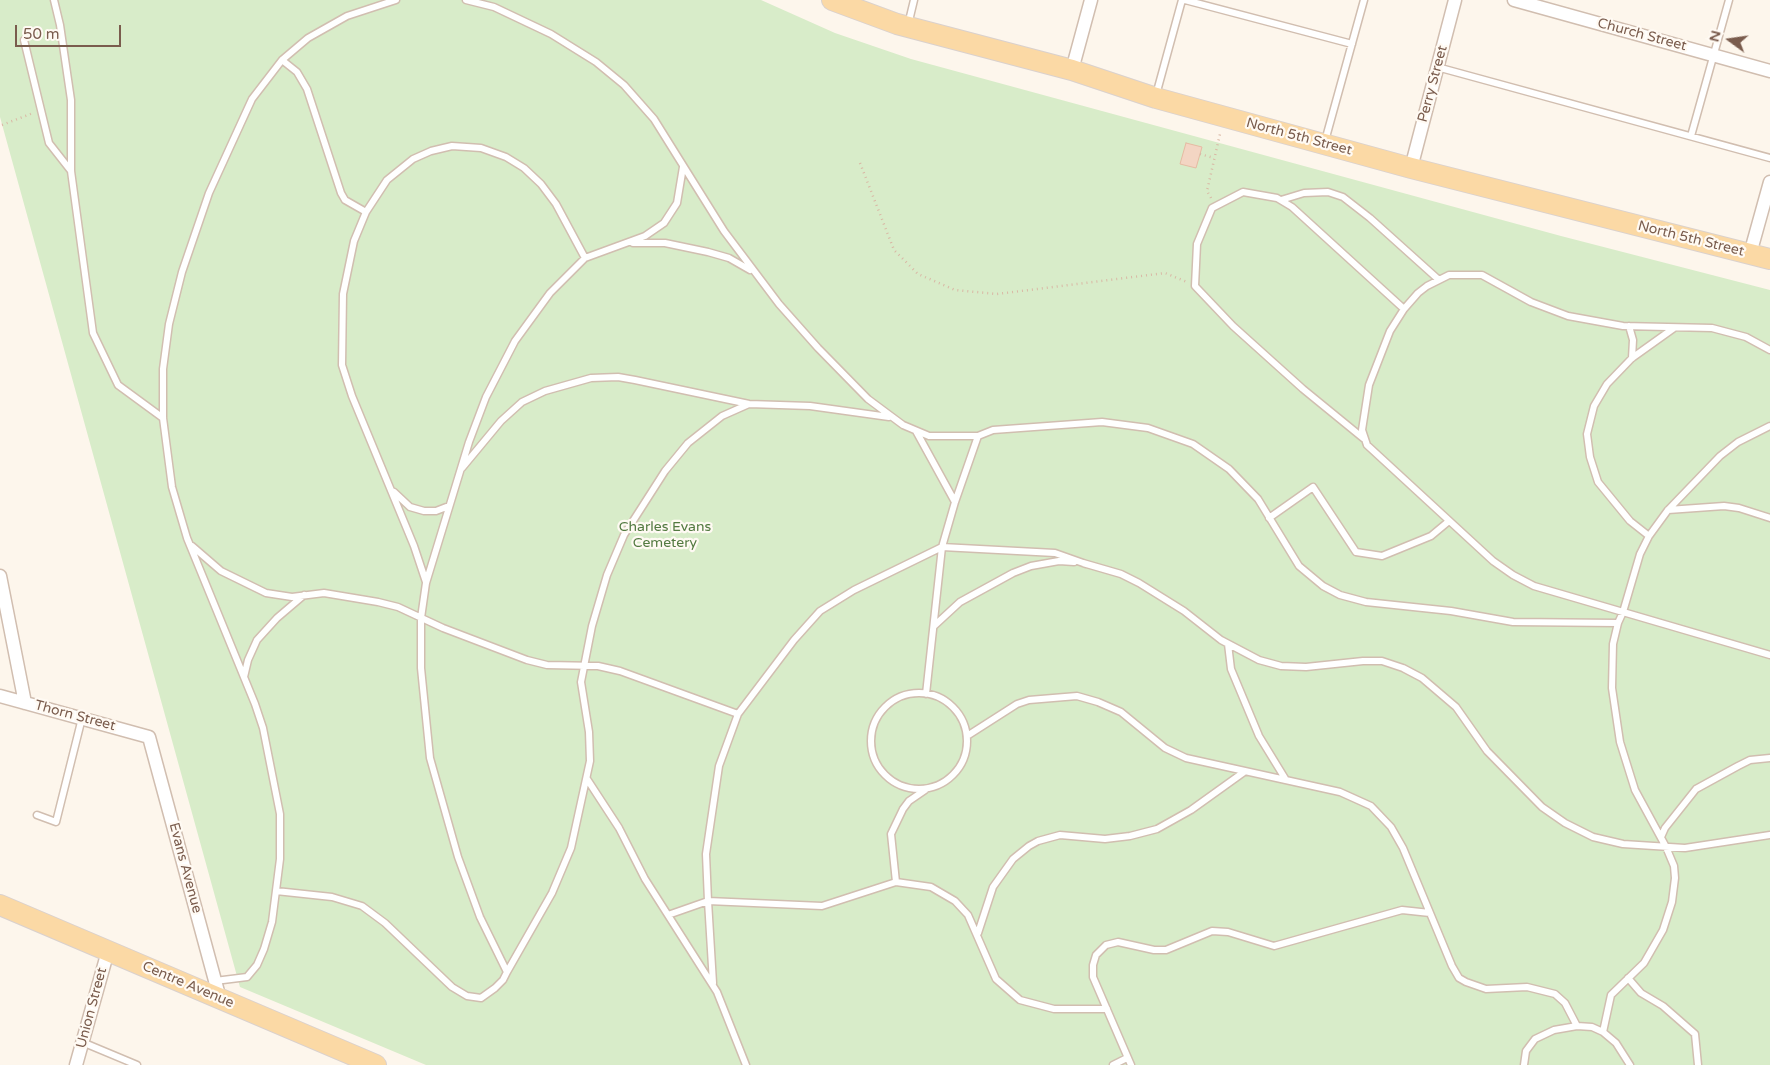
<!DOCTYPE html>
<html>
<head>
<meta charset="utf-8">
<style>
	body { margin:0 }
	#map { position:relative; width:1770px; height:1065px; overflow:hidden; background:#fdf6ec; font-family:"Varela Round",sans-serif }
	canvas { display:block }
	.north { position:absolute; left:1705px; top:15px; width:50px; height:50px; -webkit-text-stroke:4px #fffaf3; paint-order:stroke; rotate:284deg; font-size:14px; font-weight:700; line-height:20px; text-align:center; color:#7a5c4d }
	.north::after { content:''; display:block; margin:auto; width:18px; height:22px; background:#7a5c4d; clip-path:polygon(50% 0,100% 100%,50% 72%,0 100%) }
	.scale { position:absolute; left:15px; top:25px; width:106px; height:22px; box-sizing:border-box; border:2px solid #7a5c4d; border-top:0; padding-left:6px; font-size:15px; line-height:18px; white-space:nowrap; color:#7a5c4d; -webkit-text-stroke:4px #fffaf3; paint-order:stroke }
</style>
</head>
<body>
<div id="map">
<canvas width="1770" height="1065"></canvas>
<div class="north">N</div>
<div class="scale">50 m</div>
</div>
<script>
const c = document.querySelector('canvas').getContext('2d');
c.lineJoin = 'round';
function fillPath(path, color) { c.fillStyle = color; c.fill(path, 'evenodd'); }
const poly = rows => new Path2D(rows.map(r => 'M' + r).join(''));
function trace(path, color, width, dash) { c.strokeStyle = color; c.lineWidth = width; c.lineCap = dash ? 'butt' : 'round'; c.setLineDash(dash || []); c.stroke(path); }
function label(font, color, halo, rows, align = 'center') {
  c.font = font + ' "Varela Round",sans-serif'; c.lineWidth = 4.5; c.setLineDash([]); c.textBaseline = 'middle'; c.strokeStyle = halo; c.fillStyle = color; for (const [text, x, y, turn = 0] of rows) {
    c.save(); c.translate(x, y); c.rotate((+turn || 0) * Math.PI / 180); c.textAlign = isNaN(turn) ? turn : align; if (halo) c.strokeText(text, 0, 0); c.fillText(text, 0, 0); c.restore();
  }
}
const green = poly([
	[0,0,761,0,835,33,911,59,1561,236,1770,290,1770,1065,426,1065,240,987,0,117]
]);
const building = poly([
	[1186,143,1202,147,1196,168,1180,164,1186,143]
]);
const path = poly([
	[2,125,33,113],
	[1200,154,1214,158],
	[860,163,894,250,918,274,955,290,997,294,1165,273,1187,282],
	[1211,198,1207,191,1220,134]
]);
const service = poly([
	[54,0,60,25,71,100,71,171,93,333,118,385,163,418],
	[466,0,494,7,551,34,596,62,624,85,654,119,724,231,779,304,818,348,868,399,903,425,929,436,978,436,993,430,1102,422,1148,428,1193,444,1229,469,1258,499,1299,566,1323,586,1340,595,1366,602,1451,611,1513,622,1618,623],
	[1185,0,1352,44],
	[908,25,914,0],
	[24,40,49,143,71,171],
	[282,60,297,72,307,89,341,193,345,200,366,212],
	[1437,67,1770,158],
	[1156,95,1182,0],
	[1691,136,1729,0],
	[1325,141,1364,0],
	[1281,200,1304,193,1328,192,1343,197,1370,218,1439,280],
	[633,243,665,243,708,252,729,258,750,270],
	[1629,326,1633,340,1632,358],
	[1770,350,1746,337,1712,328,1623,326,1568,316,1531,302,1482,275,1449,275,1427,286,1418,293,1404,309,1390,331,1369,385,1362,430,1367,445,1493,561,1513,575,1534,586,1770,655],
	[916,431,955,502],
	[1363,438,1303,389,1233,326,1195,286,1197,244,1212,208,1243,192,1277,198,1292,207,1404,309],
	[462,468,501,421,522,402,545,391,591,378,618,377,635,380,749,404,810,406,889,417],
	[394,492,410,507,424,511,436,511,449,506],
	[1668,510,1724,506,1739,508,1770,518],
	[1269,518,1313,487,1356,552,1382,556,1431,536,1449,521],
	[1649,536,1630,521,1598,482,1590,457,1587,434,1594,406,1607,384,1632,358,1674,328],
	[192,546,221,571,266,593,292,597,324,593,378,602,398,607,443,628,527,660,547,665,598,666,620,671,738,714],
	[1083,563,1121,574,1139,583,1184,611,1221,640,1259,660,1281,666,1306,667,1363,661,1382,661,1403,668,1422,678,1456,707,1487,751,1542,807,1565,823,1593,837,1623,844,1685,848,1770,835],
	[1086,564,1055,553,942,547,854,590,820,611,794,640,738,714,719,766,706,854,708,901,822,906,896,882,931,887,955,901,968,915,996,979,1020,1000,1054,1009,1107,1009],
	[426,582,414,546,352,396,342,365,343,294,354,241,366,212,387,180,413,159,431,151,452,146,481,148,506,157,524,168,541,184,556,204,585,258],
	[934,626,960,602,1013,573,1031,566,1059,561,1074,562],
	[1228,644,1231,669,1259,736,1286,780],
	[244,677,248,660,257,640,277,618,304,595],
	'871 741a48 48 0 1 1 96 0a48 48 0 1 1-96 0Z',
	[926,694,942,547,955,502,978,436],
	[967,736,1017,704,1029,700,1077,696,1098,702,1121,712,1165,748,1186,758,1340,792,1371,806,1391,827,1403,848,1430,913],
	[587,779,619,828,645,879,717,992,746,1065],
	[37,815,56,822,82,718],
	[1661,837,1665,828,1696,789,1738,766,1750,760,1770,758],
	[896,882,891,834,903,809,909,801,925,790],
	[276,891,332,897,362,906,385,923,452,987,467,996,481,998,495,988,503,980,507,972,480,917,458,857,430,758,421,668,421,618,426,583,469,442,486,397,515,341,550,293,585,258,645,236,664,223,677,203,683,167],
	[668,915,708,901,713,983],
	[978,933,993,887,1013,859,1029,846,1038,841,1060,835,1105,839,1130,836,1157,829,1191,810,1244,772],
	[507,972,552,893,571,848,590,761,589,732,581,682,592,626,607,575,624,535,665,471,688,443,722,416,749,404],
	[1628,978,1641,993,1663,1006,1695,1034,1698,1065],
	[215,981,247,977,257,965,264,949,272,922,280,859,280,814,263,728,255,704,187,538,172,487,163,418,163,369,169,324,182,272,209,193,252,99,282,60,308,38,347,16,396,0],
	[1603,1032,1611,995,1644,963,1663,930,1672,902,1675,878,1674,866,1666,847,1635,790,1620,742,1612,688,1613,644,1618,623,1623,612,1640,554,1649,536,1668,510,1720,456,1738,442,1770,426],
	[82,1042,137,1065],
	[1113,1065,1127,1058],
	[1131,1065,1093,977,1093,965,1096,955,1106,945,1118,942,1154,950,1166,950,1212,931,1228,932,1274,946,1402,910,1430,913,1452,966,1459,978,1466,982,1486,989,1527,987,1555,994,1565,1003,1577,1026,1592,1027,1603,1032,1616,1043,1630,1065],
	[1524,1065,1526,1051,1535,1039,1554,1030,1577,1026]
]);
const minor = poly([
	[1514,0,1770,71],
	[1072,70,1091,0],
	[1411,168,1455,0],
	[1750,254,1770,182],
	[0,576,25,703],
	[0,696,149,737,220,999],
	[76,1065,108,951]
]);
const primary = poly([
	[832,0,897,24,1072,70,1156,98,1411,168,1770,259],
	[0,905,376,1065]
]);
const streetNames = [
	["Church Street",1642,35,15],
	["Perry Street",1433,84,-75],
	["North 5th Street",1299,137,15],
	["North 5th Street",1691,239,14],
	["Thorn Street",75,716,15],
	["Evans Avenue",185,868,75],
	["Centre Avenue",188,985,23],
	["Union Street",92,1008,-75]
];
const parkNames = [
	["Charles Evans",665,527],
	["Cemetery",665,543]
];
fillPath(green, '#d8ecc9');
fillPath(building, '#f3d5c3');
trace(building, '#e6bba3', 1);
trace(service, '#d1beb0', 9);
trace(minor, '#d1beb0', 15);
trace(primary, '#dad1cd', 22);
trace(path, '#d9b8a5', 2.5, [1, 4]);
trace(service, '#fff', 6);
trace(minor, '#fff', 12);
trace(primary, '#fbd9a5', 20);
label('14px', '#7a5c4d', '#fffaf3', streetNames);
label('14px', '#537a41', '#fffaf3', parkNames);
</script>
</body>
</html>
